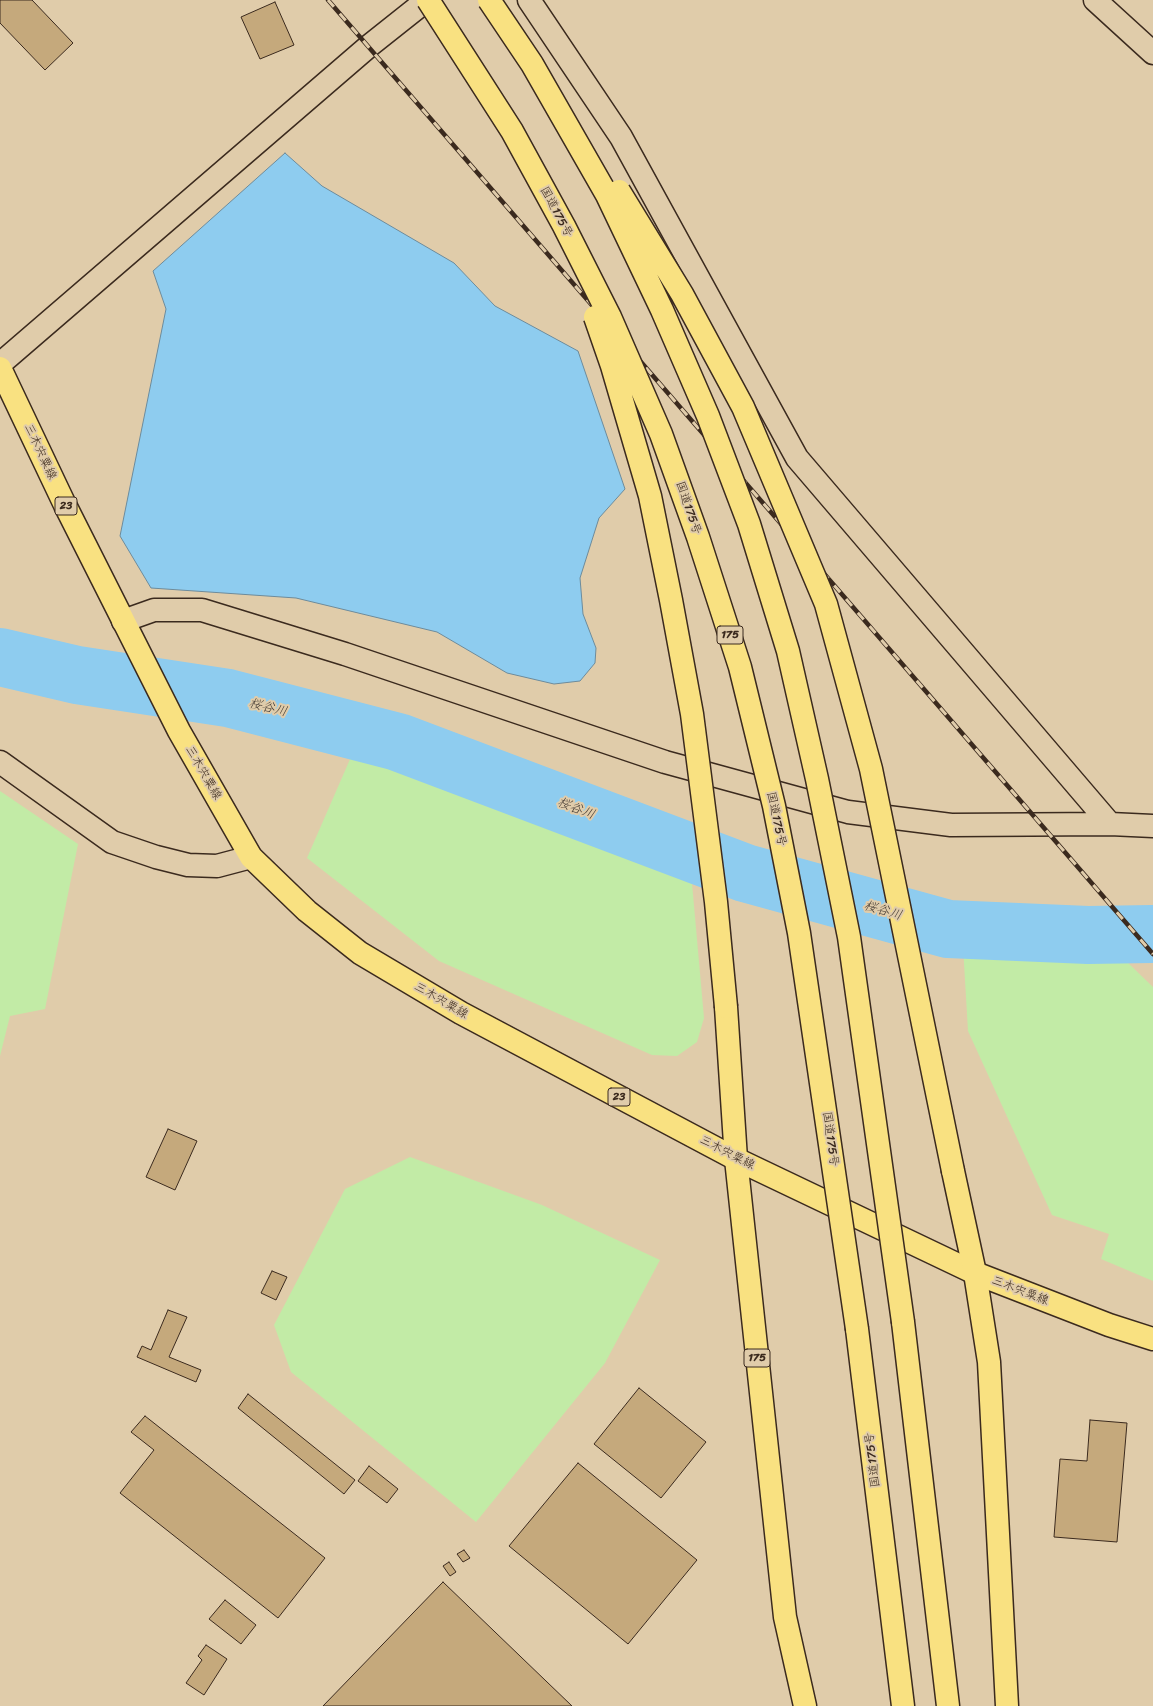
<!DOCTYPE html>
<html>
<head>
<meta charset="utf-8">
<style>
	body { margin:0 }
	canvas { display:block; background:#e0ccaa }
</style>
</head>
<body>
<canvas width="1153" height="1706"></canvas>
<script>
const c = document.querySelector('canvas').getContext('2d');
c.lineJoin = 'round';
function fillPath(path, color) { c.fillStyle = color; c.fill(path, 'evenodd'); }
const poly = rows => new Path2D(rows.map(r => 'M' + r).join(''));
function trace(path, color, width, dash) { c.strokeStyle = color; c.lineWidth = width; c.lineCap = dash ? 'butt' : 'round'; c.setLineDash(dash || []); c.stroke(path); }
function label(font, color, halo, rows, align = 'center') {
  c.font = font + ' Sriracha,"Klee One",sans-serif'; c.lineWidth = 4; c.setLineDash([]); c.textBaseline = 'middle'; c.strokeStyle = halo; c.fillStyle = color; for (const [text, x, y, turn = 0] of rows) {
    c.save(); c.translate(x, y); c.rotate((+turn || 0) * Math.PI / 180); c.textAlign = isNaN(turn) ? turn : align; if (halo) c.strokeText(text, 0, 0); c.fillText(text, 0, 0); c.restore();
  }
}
const green = poly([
	[354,750,496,792,691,872,704,1018,697,1042,677,1056,652,1055,439,961,307,858],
	[0,791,78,844,45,1009,10,1016,0,1056],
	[963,946,1125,960,1153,987,1153,1281,1101,1259,1109,1234,1052,1215,968,1031],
	[410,1157,542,1205,660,1260,605,1363,476,1522,291,1372,274,1325,345,1189]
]);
const water = poly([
	[285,153,322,186,454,263,495,306,578,351,625,489,599,518,580,578,583,614,596,648,595,663,580,681,554,684,507,673,437,632,296,598,151,588,120,536,166,309,153,271,285,153]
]);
const river = poly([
	[0,657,77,675,228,698,398,742,745,873,948,929,1088,935,1153,934]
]);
const building = poly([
	[0,0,32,0,73,43,45,70,0,23,0,0],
	[275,2,294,45,260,59,241,17,275,2],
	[168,1129,197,1141,175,1190,146,1177,168,1129],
	[272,1271,287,1277,276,1300,261,1293,272,1271],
	[168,1310,187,1317,169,1357,201,1370,196,1382,137,1357,142,1346,151,1350,168,1310],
	[639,1388,706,1442,661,1498,594,1444,639,1388],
	[248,1394,355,1480,344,1494,238,1408,248,1394],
	[145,1416,325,1558,278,1618,120,1493,154,1450,131,1432,145,1416],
	[1090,1420,1127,1423,1117,1542,1054,1537,1060,1459,1087,1461,1090,1420],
	[578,1463,697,1560,628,1644,509,1546,578,1463],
	[369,1466,398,1489,387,1503,358,1481,369,1466],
	[464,1550,470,1558,463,1562,457,1554,464,1550],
	[449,1562,456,1572,450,1576,443,1566,449,1562],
	[443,1582,572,1706,323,1706,443,1582],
	[225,1600,256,1625,241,1644,209,1619,225,1600],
	[206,1645,227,1659,204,1695,186,1683,202,1660,198,1656,206,1645]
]);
const minor = poly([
	[529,0,621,137,797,458,1110,824],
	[123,621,154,610,202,610,345,654,665,762,848,812,951,825,1110,824,1153,826],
	[0,762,112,842,156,857,188,865,217,866,251,857]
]);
const tertiary = poly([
	[1095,0,1153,53],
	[0,364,369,46,427,0]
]);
const primary = poly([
	[0,368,65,505,179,731,251,857,307,911,360,953,461,1013,736,1159,975,1273,1109,1325,1153,1339]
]);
const trunk = poly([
	[726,1007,736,1159,785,1617,805,1706],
	[953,1171,975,1273,989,1362,1007,1706],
	[903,1322,948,1706],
	[857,1329,903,1706]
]);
const rail = poly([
	[328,0,1153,954]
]);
const trunkBridge = poly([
	[428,0,512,131,564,226,610,317,661,434,698,537,740,667,774,806,799,933,857,1329],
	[489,0,532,64,607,195,662,310,708,416,749,524,788,651,817,779,849,937,903,1322],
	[619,191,682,294,743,407,826,604,871,769,953,1171],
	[595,317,612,366,650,496,671,600,692,714,716,902,726,1007]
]);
const shields = [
	[66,506,22],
	[730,635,26],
	[619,1097,22],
	[757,1358,26]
];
const shieldNames = [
	["23",66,506],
	["175",730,635],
	["23",619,1097],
	["175",757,1358]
];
const streetNames = [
	["国道175号",556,212,62],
	["三木宍粟線",40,452,65],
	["国道175号",688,508,71],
	["三木宍粟線",203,773,60],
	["国道175号",776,819,78],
	["三木宍粟線",441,1001,30],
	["国道175号",830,1139,82],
	["三木宍粟線",727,1153,27],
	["三木宍粟線",1020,1291,21],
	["国道175号",873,1460,-97]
];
const waterNames = [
	["桜谷川",268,708,14],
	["桜谷川",576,809,21],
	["桜谷川",883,911,16]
];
fillPath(green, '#c2eba6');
fillPath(water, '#8eccef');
trace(water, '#6d8b9b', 1);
trace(river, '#8eccef', 58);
fillPath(building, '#c5a97c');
trace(building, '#3b2a1e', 1);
trace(minor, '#3b2a1e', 25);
trace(tertiary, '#3b2a1e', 25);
trace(primary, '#3b2a1e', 25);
trace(trunk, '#3b2a1e', 25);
trace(minor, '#e0ccaa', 22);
trace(tertiary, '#e0ccaa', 22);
trace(primary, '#f9e181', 22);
trace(trunk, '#f9e181', 22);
trace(rail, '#3b2a1e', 4.5);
trace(rail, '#e0ccaa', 3, [9]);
trace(trunkBridge, '#3b2a1e', 25, []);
trace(trunkBridge, '#f9e181', 22);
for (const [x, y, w] of shields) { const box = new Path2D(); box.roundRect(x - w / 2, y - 9, w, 18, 3); c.fillStyle = '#e0ccaa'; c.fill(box); trace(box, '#3b2a1e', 1); }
label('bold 11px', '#3b2a1e', null, shieldNames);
label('12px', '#3b2a1e', '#e0ccaa', streetNames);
label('italic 13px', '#433a33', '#e0ccaa', waterNames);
</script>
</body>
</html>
